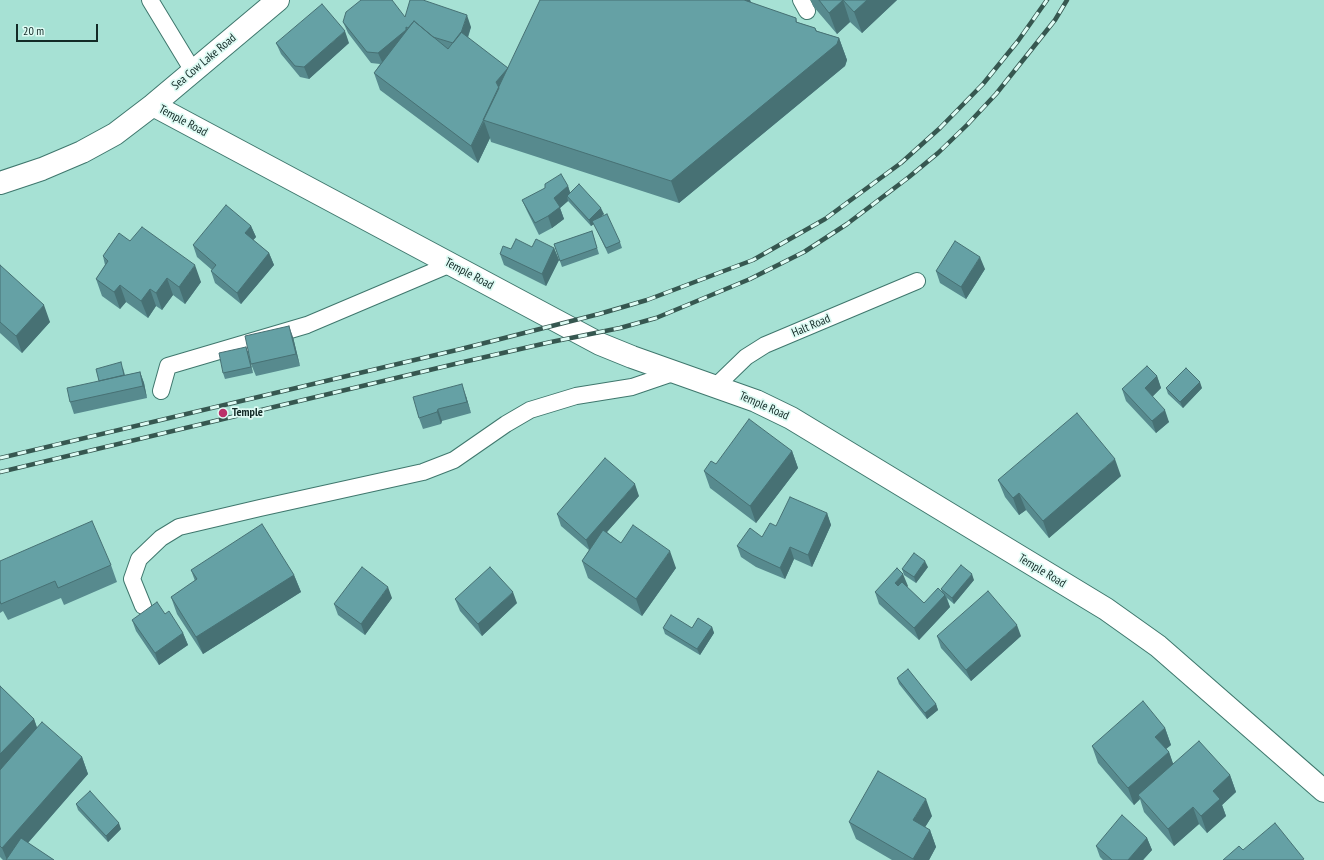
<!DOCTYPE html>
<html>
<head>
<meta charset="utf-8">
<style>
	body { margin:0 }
	#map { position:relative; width:1324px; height:860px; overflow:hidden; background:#a6e1d4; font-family:"PT Sans Narrow",sans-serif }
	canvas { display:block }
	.scale { position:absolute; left:16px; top:24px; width:82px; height:18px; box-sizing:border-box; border:2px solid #122a26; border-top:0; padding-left:5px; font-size:12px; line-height:14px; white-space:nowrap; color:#122a26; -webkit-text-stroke:3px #defbf4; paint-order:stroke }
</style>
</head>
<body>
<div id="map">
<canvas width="1324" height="860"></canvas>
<div class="scale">20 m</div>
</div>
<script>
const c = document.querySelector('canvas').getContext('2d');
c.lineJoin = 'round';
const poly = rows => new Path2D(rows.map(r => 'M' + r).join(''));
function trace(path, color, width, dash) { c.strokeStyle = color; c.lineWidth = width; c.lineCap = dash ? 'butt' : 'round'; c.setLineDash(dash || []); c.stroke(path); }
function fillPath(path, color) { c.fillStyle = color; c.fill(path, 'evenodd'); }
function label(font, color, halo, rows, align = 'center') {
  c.font = font + ' "PT Sans Narrow",sans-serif'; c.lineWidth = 3.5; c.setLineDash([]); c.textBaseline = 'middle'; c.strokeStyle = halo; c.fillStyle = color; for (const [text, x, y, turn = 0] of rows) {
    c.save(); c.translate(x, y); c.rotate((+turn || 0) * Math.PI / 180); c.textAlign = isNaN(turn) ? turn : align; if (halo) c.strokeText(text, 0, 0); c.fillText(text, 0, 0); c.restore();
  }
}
const service = poly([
	[150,0,193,71],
	[801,0,807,11],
	[716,386,746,357,765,345,917,281],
	[161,391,168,366,307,325,451,264],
	[143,606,132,579,139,559,161,538,179,527,260,508,423,472,454,460,506,424,530,410,576,396,632,387,676,372]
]);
const minor = poly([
	[153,105,600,344,632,357,756,401,791,418,1106,609,1158,646,1324,791],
	[0,183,42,169,82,152,115,134,153,105,278,0]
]);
const rail = poly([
	[0,458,461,349,599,314,647,300,753,260,825,219,901,163,940,128,983,84,1018,41,1047,0],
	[0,472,459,363,551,342,620,328,656,318,750,279,804,252,847,224,909,177,938,153,967,125,996,94,1055,20,1067,0]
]);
const wall = poly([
	[750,0,751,3,796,18,797,22,815,28,817,31,839,38,847,60,845,66,679,203,491,142,490,138,478,163,380,90,374,73,380,64,371,63,348,33,343,22,405,17,471,27,468,38,508,68],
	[811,0,897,0,862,33,850,22,837,34,813,6],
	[276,43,349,43,309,79,300,77,281,54],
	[568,186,570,193,604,214,600,217,620,242,622,248,608,254,594,224,591,226,569,202,568,201,560,208,564,219,552,228,539,235,527,211,522,200],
	[251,226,256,237,253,240,269,253,274,265,241,304,215,283,211,271,212,270,197,257,193,245],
	[592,231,599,254,562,267,554,244],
	[130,241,201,282,185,304,173,295,162,310,156,306,148,318,126,302,120,309,102,296,96,279,105,265,103,256],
	[532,247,554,248,559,260,546,286,504,265,500,254,511,249],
	[0,265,50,322,22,353,0,333],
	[985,269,966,299,940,283,936,271],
	[293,337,300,366,256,376,251,364],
	[246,347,248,353,253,373,225,379,223,373],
	[123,368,125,375,140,372,144,383,147,398,74,414,70,402,99,381],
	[1157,376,1161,388,1152,397,1169,422,1156,433,1126,401,1122,389],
	[1166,388,1202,388,1183,408,1168,394],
	[466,396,471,413,442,421,441,424,423,429,419,418],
	[792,451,798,468,756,523,710,488,704,471],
	[1121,476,1049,538,1026,510,1019,515,1005,497,998,480],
	[639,496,607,532,621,543,676,568,642,616,588,578,582,561,589,550,561,526,557,514],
	[827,513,831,525,812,567,794,559,785,579,756,567,741,557,737,546,762,537,776,526],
	[0,561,111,565,117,582,64,605,61,598,8,620,3,611,0,613],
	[928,567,916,583,904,575,902,569],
	[191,570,294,575,301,592,203,654,177,614,171,597,195,581],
	[974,580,954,604,947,598,950,607,919,640,879,604,875,592,908,586,907,587,924,603,942,592,941,589],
	[392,598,365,635,338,615,334,604],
	[455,599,517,603,482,636,460,611],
	[165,614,183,633,188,645,159,665,136,631,132,620],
	[712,627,714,633,700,655,665,634,663,628,692,628],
	[937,636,1021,636,971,681,941,648],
	[897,678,936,704,938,710,927,719,899,684],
	[0,686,34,719,37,728,82,757,88,774,28,843,54,860,3,860,0,857],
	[1165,728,1171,745,1166,749,1169,752,1173,764,1230,775,1236,792,1222,805,1226,816,1207,833,1199,824,1174,846,1144,812,1140,799,1134,805,1098,763,1092,746],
	[76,804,121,829,108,842,78,810],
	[932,816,925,827,930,830,936,847,929,860,892,860,856,839,849,822],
	[1147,838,1152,850,1143,860,1103,860,1100,857,1096,846]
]);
const shadedWall = poly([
	[744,0,750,0,755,13],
	[843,0,850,22,837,34,829,13],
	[867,0,897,0,862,33,854,12],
	[467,15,471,27,461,56,457,45],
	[406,27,410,39,383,64,378,53],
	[345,31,349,43,309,79,304,67],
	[839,38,847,60,845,66,679,203,671,181],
	[508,68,503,98,496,82],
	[484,121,490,138,478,163,471,146],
	[568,186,572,198,567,196,568,201,560,208,564,219,552,228,548,216,554,198],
	[601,208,604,214,594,224,592,221,594,224,591,226,589,220],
	[251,226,256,237,249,245,245,233],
	[554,248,559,260,546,286,542,274],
	[269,253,274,265,241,304,237,293],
	[980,257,985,269,966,299,961,287],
	[195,265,201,282,185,304,179,287],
	[167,278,173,295,162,310,156,293],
	[120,285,126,302,120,309,114,292],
	[150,289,156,306,148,318,141,301],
	[44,305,50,322,22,353,16,336],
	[289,326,293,337,300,366,296,354],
	[246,347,248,353,253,373,251,367],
	[140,372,144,383,147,398,143,386],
	[1157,376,1161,388,1149,400,1145,388],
	[1200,382,1202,388,1183,408,1180,402],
	[462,384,466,396,471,413,467,402],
	[438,409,442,421,441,424,437,412],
	[1165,410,1169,422,1156,433,1152,421],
	[792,451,798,468,756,523,750,506],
	[1115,459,1121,476,1049,538,1043,521],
	[635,484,639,496,590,551,586,540],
	[1019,493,1026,510,1019,515,1013,498],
	[827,513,831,525,812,567,808,555],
	[790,547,794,559,785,579,780,568],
	[670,551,676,568,642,616,636,599],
	[925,561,928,567,916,583,914,577],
	[903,574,908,586,899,595,895,583],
	[972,574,974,580,954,604,952,598],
	[294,575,301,592,203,654,196,637],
	[388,587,392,598,365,635,361,624],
	[513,592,517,603,482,636,478,624],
	[945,595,950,607,919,640,914,628],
	[1017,625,1021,636,971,681,966,670],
	[712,627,714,633,700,655,697,649],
	[183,633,188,645,159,665,155,653],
	[936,704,938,710,927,719,925,713],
	[34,719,40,736,0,778,0,754],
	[1165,728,1171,745,1161,753,1155,737],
	[1169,752,1175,769,1138,795,1140,799,1134,805,1128,788],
	[82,757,88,774,13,860,7,860,2,848],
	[1230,775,1236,792,1222,805,1226,816,1207,833,1201,816,1213,791],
	[926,799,932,816,919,837,913,820],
	[1193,807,1199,824,1174,846,1168,829],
	[119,823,121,829,108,842,106,836],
	[930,830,936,847,929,860,914,860,913,859],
	[1147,838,1152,850,1143,860,1128,860]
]);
const building = poly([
	[361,0,392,0,405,17,410,0,423,0,467,15,461,33,453,43,433,37,414,21,408,28,406,27,406,30,378,53,367,52,343,22,346,12,361,0],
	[540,0,744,0,796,18,796,22,815,28,816,31,839,38,837,44,671,181,483,120,540,0],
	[819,0,867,0,854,12,843,0,829,13,819,0],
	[322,4,345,31,304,67,295,66,276,43,322,4],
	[414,21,448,49,461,32,508,68,496,82,499,88,471,146,374,73,414,21],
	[561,174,568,186,554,198,560,207,548,216,535,223,522,200,545,188,545,184,561,174],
	[579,184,601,208,589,220,567,196,579,184],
	[226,205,251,226,245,233,269,253,237,293,211,271,216,265,193,245,226,205],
	[607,214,620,242,606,248,592,221,607,214],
	[142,227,195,265,179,287,167,278,156,293,150,289,141,301,120,285,114,292,96,279,108,261,103,256,119,233,130,241,142,227],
	[592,231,597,248,560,261,554,244,592,231],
	[516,239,532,247,536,239,554,248,542,274,500,254,503,246,511,249,516,239],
	[955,241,980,257,961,287,936,271,955,241],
	[0,265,44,305,16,336,0,322,0,265],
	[289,326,296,354,251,364,245,336,289,326],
	[246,347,251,367,223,373,219,353,246,347],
	[121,362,124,375,99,381,96,369,121,362],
	[1147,366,1157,376,1145,388,1165,410,1152,421,1122,389,1147,366],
	[1186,368,1200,382,1180,402,1166,388,1186,368],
	[140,372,143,386,70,402,67,388,140,372],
	[462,384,467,402,438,409,437,412,419,418,413,397,462,384],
	[1077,413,1115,459,1043,521,1019,493,1013,498,998,480,1077,413],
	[749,419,792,451,750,506,704,471,711,461,716,464,749,419],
	[605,458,635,484,586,540,557,514,605,458],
	[790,497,827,513,808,555,790,547,780,568,752,555,737,546,750,528,762,537,770,523,776,526,790,497],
	[92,521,111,565,58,588,55,581,1,604,0,601,0,561,92,521],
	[262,524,294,575,196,637,171,597,197,579,191,570,262,524],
	[633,525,670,551,636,599,582,561,603,530,621,543,633,525],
	[914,553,925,561,914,577,902,569,914,553],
	[961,565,972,574,952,598,941,589,961,565],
	[362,567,388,587,361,624,334,604,362,567],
	[490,567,513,592,478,624,455,599,490,567],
	[897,568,903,574,895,583,898,586,902,582,924,603,938,588,945,595,914,628,875,592,897,568],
	[988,591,1017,625,966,670,937,636,988,591],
	[157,602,165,614,169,611,183,633,155,653,132,620,157,602],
	[671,615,692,628,698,618,712,627,697,649,663,628,671,615],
	[908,669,936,704,925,713,897,678,908,669],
	[0,686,34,719,0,754,0,686],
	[1143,701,1165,728,1155,737,1169,752,1128,788,1092,746,1143,701],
	[42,722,82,757,2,848,0,846,0,770,42,722],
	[1199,741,1230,775,1213,791,1220,799,1201,816,1193,807,1168,829,1138,795,1199,741],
	[878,771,926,799,913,820,930,830,913,859,849,822,878,771],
	[90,791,119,823,106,836,76,804,90,791],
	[1122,815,1147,838,1128,860,1112,860,1096,846,1122,815],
	[1275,823,1304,859,1302,860,1223,860,1239,846,1243,850,1275,823],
	[21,838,54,860,6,860,21,838]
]);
const markers = [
	[223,413,5,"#bb316a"]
];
const streetNames = [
	["Sea Cow Lake Road",204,62,-40],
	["Temple Road",183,121,28],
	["Temple Road",469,274,28],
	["Halt Road",811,326,-23],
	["Temple Road",764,406,24],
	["Temple Road",1042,571,31]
];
const poiNames = [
	["Temple",232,413]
];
trace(service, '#3f776d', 18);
trace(minor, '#3f776d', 24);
trace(service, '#fff', 16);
trace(minor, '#fff', 22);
trace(rail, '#365750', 4.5);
trace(rail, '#defbf4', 3, [9]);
fillPath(wall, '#578a8e');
fillPath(shadedWall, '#477174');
fillPath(building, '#65a1a5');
trace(building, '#477174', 1);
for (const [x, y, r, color] of markers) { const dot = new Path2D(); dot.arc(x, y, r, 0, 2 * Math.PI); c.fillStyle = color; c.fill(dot); trace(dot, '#defbf4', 1.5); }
label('12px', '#122a26', '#defbf4', streetNames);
label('bold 12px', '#122a26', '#defbf4', poiNames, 'left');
</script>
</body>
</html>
